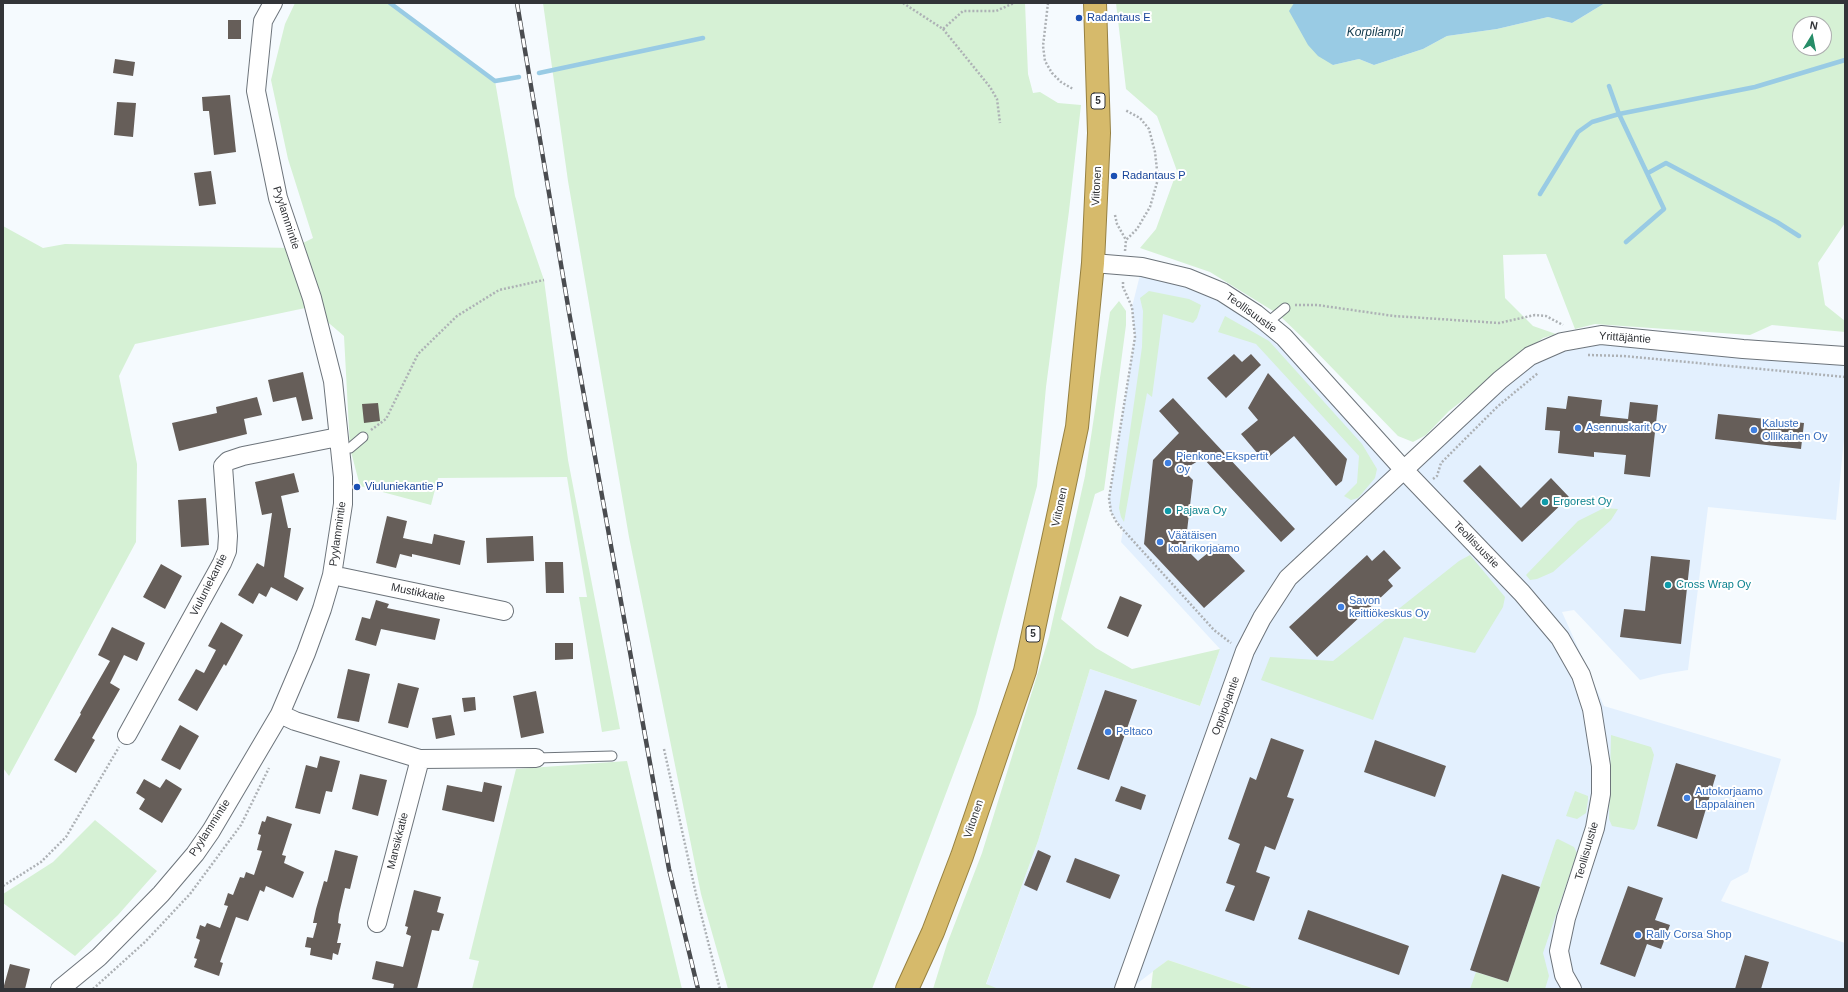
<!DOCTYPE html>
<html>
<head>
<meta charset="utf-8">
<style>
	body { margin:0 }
	#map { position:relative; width:1848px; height:992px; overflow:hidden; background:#f5fafe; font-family:Arial,sans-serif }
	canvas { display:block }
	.frame { position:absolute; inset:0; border:4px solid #323438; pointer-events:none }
	.north { position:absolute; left:1792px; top:16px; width:40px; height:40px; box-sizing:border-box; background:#fff; border:1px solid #adaeaf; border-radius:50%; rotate:10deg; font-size:11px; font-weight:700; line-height:16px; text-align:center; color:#323438 }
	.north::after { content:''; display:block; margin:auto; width:14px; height:18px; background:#278d68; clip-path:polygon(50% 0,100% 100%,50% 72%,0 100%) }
</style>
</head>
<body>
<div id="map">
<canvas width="1848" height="992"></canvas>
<div class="frame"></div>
<div class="north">N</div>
</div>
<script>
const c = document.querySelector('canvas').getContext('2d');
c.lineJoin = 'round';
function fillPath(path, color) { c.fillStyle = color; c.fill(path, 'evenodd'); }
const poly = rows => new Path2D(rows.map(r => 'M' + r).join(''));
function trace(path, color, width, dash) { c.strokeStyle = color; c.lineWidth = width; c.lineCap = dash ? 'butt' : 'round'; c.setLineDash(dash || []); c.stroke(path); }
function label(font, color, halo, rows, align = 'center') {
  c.font = font + ' Arial,sans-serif'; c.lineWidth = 4; c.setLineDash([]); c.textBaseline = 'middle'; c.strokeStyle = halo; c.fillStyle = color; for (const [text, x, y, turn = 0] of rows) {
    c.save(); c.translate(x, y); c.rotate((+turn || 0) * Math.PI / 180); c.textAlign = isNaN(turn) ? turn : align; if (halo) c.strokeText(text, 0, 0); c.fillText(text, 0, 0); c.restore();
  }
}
const built = poly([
	[1142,267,1188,278,1284,337,1404,470,1500,380,1562,342,1841,356,1845,373,1845,429,1836,520,1708,507,1688,670,1663,674,1640,680,1574,610,1562,612,1604,706,1781,759,1748,872,1731,881,1721,901,1845,943,1845,989,1255,989,1168,960,1130,989,999,989,986,985,1038,841,1090,669,1200,706,1220,649,1121,542,1123,530,1111,512,1109,498,1135,337,1132,307]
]);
const green = poly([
	[295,3,390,3,495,81,515,196,544,280,568,460,620,729,602,732,579,597,587,597,567,477,438,478,431,505,360,486,350,448,344,336,310,307,135,344,119,376,137,464,136,542,9,776,3,768,3,226,43,248,65,244,293,248,313,238,288,159,271,80,285,24],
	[543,3,1025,3,1028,74,1033,93,1040,92,1058,103,1081,105,1069,211,1046,387,1037,486,976,714,872,989,728,989,701,894,629,537,568,181],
	[1116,3,1294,3,1290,11,1333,65,1359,59,1374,65,1423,49,1447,36,1497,29,1548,17,1572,23,1605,3,1845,3,1845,223,1818,263,1825,305,1845,321,1845,332,1772,325,1750,335,1595,324,1575,329,1546,254,1503,255,1505,298,1533,326,1556,334,1543,338,1449,411,1426,435,1413,442,1398,436,1306,341,1278,314,1210,272,1140,248,1156,229,1177,171,1157,116,1126,89],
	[1800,24,1824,24,1824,48,1800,48],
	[1149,291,1189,299,1201,305,1197,318,1193,323,1163,314,1152,397,1147,393,1124,522,1121,517,1119,508,1142,347,1143,311,1140,298],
	[1119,301,1126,311,1126,325,1104,490,1095,494,1061,619,1096,648,1132,669,1220,649,1200,706,1090,669,1038,841,986,984,999,989,933,989,947,944,982,853,1049,637,1085,476,1110,312],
	[1225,316,1269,341,1362,444,1377,469,1375,478,1358,498,1351,500,1344,496,1357,483,1359,456,1256,344,1218,332],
	[1604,508,1618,509,1611,520,1553,572,1537,579,1530,580,1526,575,1578,521],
	[1470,555,1505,597,1503,607,1475,653,1404,637,1373,720,1261,680,1270,657,1333,661,1459,561],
	[1611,735,1651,747,1654,755,1637,825,1634,830,1612,826,1609,819],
	[627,761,682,989,472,989,479,961,469,959,516,769],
	[1575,791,1588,796,1588,800,1586,813,1577,819,1566,816],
	[95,820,157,871,118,915,75,956,3,903,3,894,53,862],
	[1558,839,1574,847,1577,853,1543,953,1549,976,1545,989,1470,989,1476,972,1508,982,1556,840],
	[1168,960,1255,989,1151,989,1153,971]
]);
const water = poly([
	[1294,3,1605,3,1572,23,1548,17,1497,29,1447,36,1423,49,1374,65,1359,59,1333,65,1318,56,1308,45,1289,11]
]);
const stream = poly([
	[390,3,495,81,519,77],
	[539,73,703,38],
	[1609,86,1619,114,1664,209,1626,242],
	[1648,173,1666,163,1777,222,1799,236],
	[1540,194,1578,132,1592,122,1619,114,1755,87,1845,60]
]);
const building = poly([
	[228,20,241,20,241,39,228,39],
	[115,59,135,62,133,76,113,73],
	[230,95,236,152,214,155,209,111,203,111,202,97],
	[117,102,136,103,133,137,114,135],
	[211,171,216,204,199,206,194,173],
	[1234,354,1242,362,1251,354,1261,365,1226,398,1207,378],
	[303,372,313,419,302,421,296,397,273,402,268,380],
	[1268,373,1347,459,1342,481,1336,486,1294,436,1264,461,1241,434,1258,420,1248,408],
	[1568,396,1602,400,1600,416,1628,419,1630,402,1658,405,1650,477,1624,474,1626,455,1594,452,1594,457,1558,453,1560,431,1545,430,1547,407,1566,409],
	[257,397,262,415,244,419,247,434,179,451,172,423,217,413,216,407],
	[1173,398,1295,529,1281,542,1203,458,1183,470,1193,480,1185,548,1198,561,1219,544,1245,571,1204,608,1144,544,1153,460,1179,433,1159,411],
	[378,403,380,421,364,423,362,404],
	[1718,414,1804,423,1801,449,1715,439],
	[1480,465,1521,508,1551,478,1569,497,1522,542,1463,481],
	[294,473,299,492,281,496,288,528,291,528,284,577,304,588,297,601,271,587,266,597,259,593,253,604,238,595,257,563,264,567,272,513,262,515,255,482],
	[206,498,209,545,181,547,178,500],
	[387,516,407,521,403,538,432,544,434,534,465,541,460,565,412,554,412,557,400,554,396,568,376,563],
	[533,536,534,561,487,563,486,538],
	[1384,550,1401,568,1388,580,1393,586,1317,657,1289,627,1367,555,1372,561],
	[1651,556,1690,560,1681,644,1620,637,1624,609,1645,611],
	[545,562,563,562,564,593,546,593],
	[161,564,182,576,165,609,143,597],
	[1120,596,1142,605,1128,637,1107,628],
	[376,600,389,604,387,608,440,619,435,640,381,629,376,646,355,640,362,617,370,619],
	[221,622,243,635,226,666,224,664,197,711,178,700,196,669,204,673,216,650,208,646],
	[112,627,145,643,137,661,124,655,110,683,120,689,92,738,95,740,76,773,54,760,81,714,80,713,110,661,98,655],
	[555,643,573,643,573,659,555,660],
	[348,669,370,674,359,722,337,718],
	[398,683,419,688,408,728,388,723],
	[1105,690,1137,700,1109,780,1077,769],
	[536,691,544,733,521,738,513,696],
	[475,697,476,710,464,712,462,698],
	[451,715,455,735,436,739,432,718],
	[180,725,199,736,180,770,161,760],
	[1271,738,1304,750,1287,797,1294,799,1275,850,1265,846,1256,872,1270,877,1254,921,1225,911,1235,886,1226,883,1240,844,1228,839,1250,777,1256,780],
	[1375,740,1446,766,1435,797,1364,772],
	[320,756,340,761,332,792,326,791,320,814,295,808,306,765,317,768],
	[1676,763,1716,775,1697,839,1657,826],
	[360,774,387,780,378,816,352,809],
	[144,779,160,788,166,779,182,789,162,823,139,809,145,799,136,793],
	[484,782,502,786,494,822,442,810,447,785,482,792],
	[1121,786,1146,795,1141,810,1115,801],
	[267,816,292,824,282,855,286,856,284,863,304,872,293,898,266,886,264,892,260,890,248,921,236,917,220,962,223,963,219,976,194,967,197,959,194,958,200,940,196,938,200,925,205,927,207,923,220,928,228,906,224,905,228,893,233,895,240,877,244,878,246,872,254,875,262,851,257,850,261,835,258,834,262,821,265,822],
	[335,850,358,856,350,889,345,888,339,914,338,923,341,924,337,943,341,943,338,955,333,953,332,960,310,955,311,948,305,947,307,937,313,938,317,923,313,923,316,909,324,881,327,882],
	[1038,850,1051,856,1037,891,1024,885],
	[1075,858,1120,875,1110,899,1066,882],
	[1502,874,1540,887,1508,982,1470,970],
	[1628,886,1663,898,1655,920,1670,925,1661,949,1647,944,1635,977,1600,964],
	[414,890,441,897,437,912,444,914,439,931,432,930,417,989,393,989,394,984,372,979,376,961,403,967,411,936,406,934,408,927,405,926],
	[1308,910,1409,946,1399,975,1298,939],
	[1745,955,1769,962,1761,989,1735,989],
	[10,964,30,969,25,989,3,989]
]);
const path = poly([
	[903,3,943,29,963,11,996,11,1014,3],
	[1048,3,1043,46,1045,61,1052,73,1061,82,1073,89],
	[943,29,990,87,997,99,1000,123],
	[1115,215,1117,224,1126,240],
	[1125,251,1126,240,1137,229,1150,207,1158,179,1155,152,1149,129,1140,118,1125,110],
	[1123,282,1123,287,1132,307,1135,337,1109,498,1111,512,1117,523,1214,630,1231,643],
	[1295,305,1317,305,1394,316,1499,323,1535,315,1546,316,1563,325],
	[1588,355,1624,356,1845,377],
	[371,430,386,419,418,354,457,316,499,290,544,280],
	[1433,479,1437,476,1441,463,1497,407,1538,373],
	[664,749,696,894,720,989],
	[3,886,41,862,66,837,119,747],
	[93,989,146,941,190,894,241,825,269,768]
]);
const service = poly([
	[1267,323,1285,308],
	[339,449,350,448,363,437],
	[536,758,612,756]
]);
const minor = poly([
	[1093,263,1142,267,1188,278,1222,292,1256,314,1284,337,1404,470,1522,593,1560,638,1581,675,1592,709,1601,766,1601,794,1595,828,1566,918,1559,951,1564,975,1572,989],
	[332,575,504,611],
	[280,714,295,721,420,759,536,758],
	[127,735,222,563,227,551,228,536,223,466,228,461,243,456,338,437],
	[377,923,420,759],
	[60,989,99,957,161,894,195,854,211,831,280,714,306,653,322,609,332,575,343,504,343,477,333,381,312,298,278,198,256,91,263,21,273,3],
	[1124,989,1245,651,1262,618,1288,578,1500,380,1530,356,1562,342,1601,335,1743,349,1845,356]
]);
const trunk = poly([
	[907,989,933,932,962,856,1025,671,1077,427,1093,263,1099,133,1095,3]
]);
const rail = poly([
	[517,3,569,312,669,869,698,989]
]);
const markers = [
	[1079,18,4,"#1a4fb4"],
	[1114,176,4,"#1a4fb4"],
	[1578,428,4,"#3f7fe0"],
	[1754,430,4,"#3f7fe0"],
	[1168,463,4,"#3f7fe0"],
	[357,487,4,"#1a4fb4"],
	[1545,502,4,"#0f9aa8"],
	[1168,511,4,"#0f9aa8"],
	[1160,542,4,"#3f7fe0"],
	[1668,585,4,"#0f9aa8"],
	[1341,607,4,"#3f7fe0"],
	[1108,732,4,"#3f7fe0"],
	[1687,798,4,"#3f7fe0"],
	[1638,935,4,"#3f7fe0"]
];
const shields = [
	[1098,101,14],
	[1033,634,14]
];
const shieldNames = [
	["5",1098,101],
	["5",1033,634]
];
const transitNames = [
	["Radantaus E",1087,18],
	["Radantaus P",1122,176],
	["Viuluniekantie P",365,487]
];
const streetNames = [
	["Viitonen",1097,186,-87],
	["Pyylammintie",286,218,72],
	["Teollisuustie",1251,313,36],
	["Yrittäjäntie",1625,338,4],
	["Viitonen",1060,507,-78],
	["Pyylammintie",338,534,-82],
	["Teollisuustie",1476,545,46],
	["Viuluniekantie",209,585,-63],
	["Mustikkatie",418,593,12],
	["Oppipojantie",1226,706,-70],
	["Viitonen",974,819,-71],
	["Pyylammintie",210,828,-57],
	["Mansikkatie",398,841,-76],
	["Teollisuustie",1587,851,-74]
];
const shopNames = [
	["Kaluste",1762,424],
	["Ollikainen Oy",1762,437],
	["Asennuskarit Oy",1586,428],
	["Pienkone-Ekspertit",1176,457],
	["Oy",1176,470],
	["Väätäisen",1168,536],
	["kolarikorjaamo",1168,549],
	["Savon",1349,601],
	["keittiökeskus Oy",1349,614],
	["Peltaco",1116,732],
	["Autokorjaamo",1695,792],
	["Lappalainen",1695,805],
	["Rally Corsa Shop",1646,935]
];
const cultureNames = [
	["Ergorest Oy",1553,502],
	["Pajava Oy",1176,511],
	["Cross Wrap Oy",1676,585]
];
const waterNames = [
	["Korpilampi",1375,33]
];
fillPath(built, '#e3f0fe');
fillPath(green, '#d6f1d5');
fillPath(water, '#99cbe4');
trace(stream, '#99cbe4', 4.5);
fillPath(building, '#665e59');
trace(service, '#6d747b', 11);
trace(minor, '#6d747b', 20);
trace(trunk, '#968041', 24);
trace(path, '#adb1b5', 2.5, [2, 2]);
trace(service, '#fff', 9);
trace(minor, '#fff', 18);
trace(trunk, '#d6ba6b', 22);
trace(rail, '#4a4c50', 4.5);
trace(rail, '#fff', 3, [9]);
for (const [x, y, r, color] of markers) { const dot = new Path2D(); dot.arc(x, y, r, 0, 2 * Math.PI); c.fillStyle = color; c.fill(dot); trace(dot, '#fff', 1.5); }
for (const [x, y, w] of shields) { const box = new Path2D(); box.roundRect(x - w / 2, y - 8, w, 16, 3); c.fillStyle = '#fff'; c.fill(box); trace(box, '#323438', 1); }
label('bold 10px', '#323438', null, shieldNames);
label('11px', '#164399', '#fff', transitNames, 'left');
label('11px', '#323438', '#fff', streetNames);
label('11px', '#366cbe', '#fff', shopNames, 'left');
label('11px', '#0d838f', '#fff', cultureNames, 'left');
label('italic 12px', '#0f394c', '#fff', waterNames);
</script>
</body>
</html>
